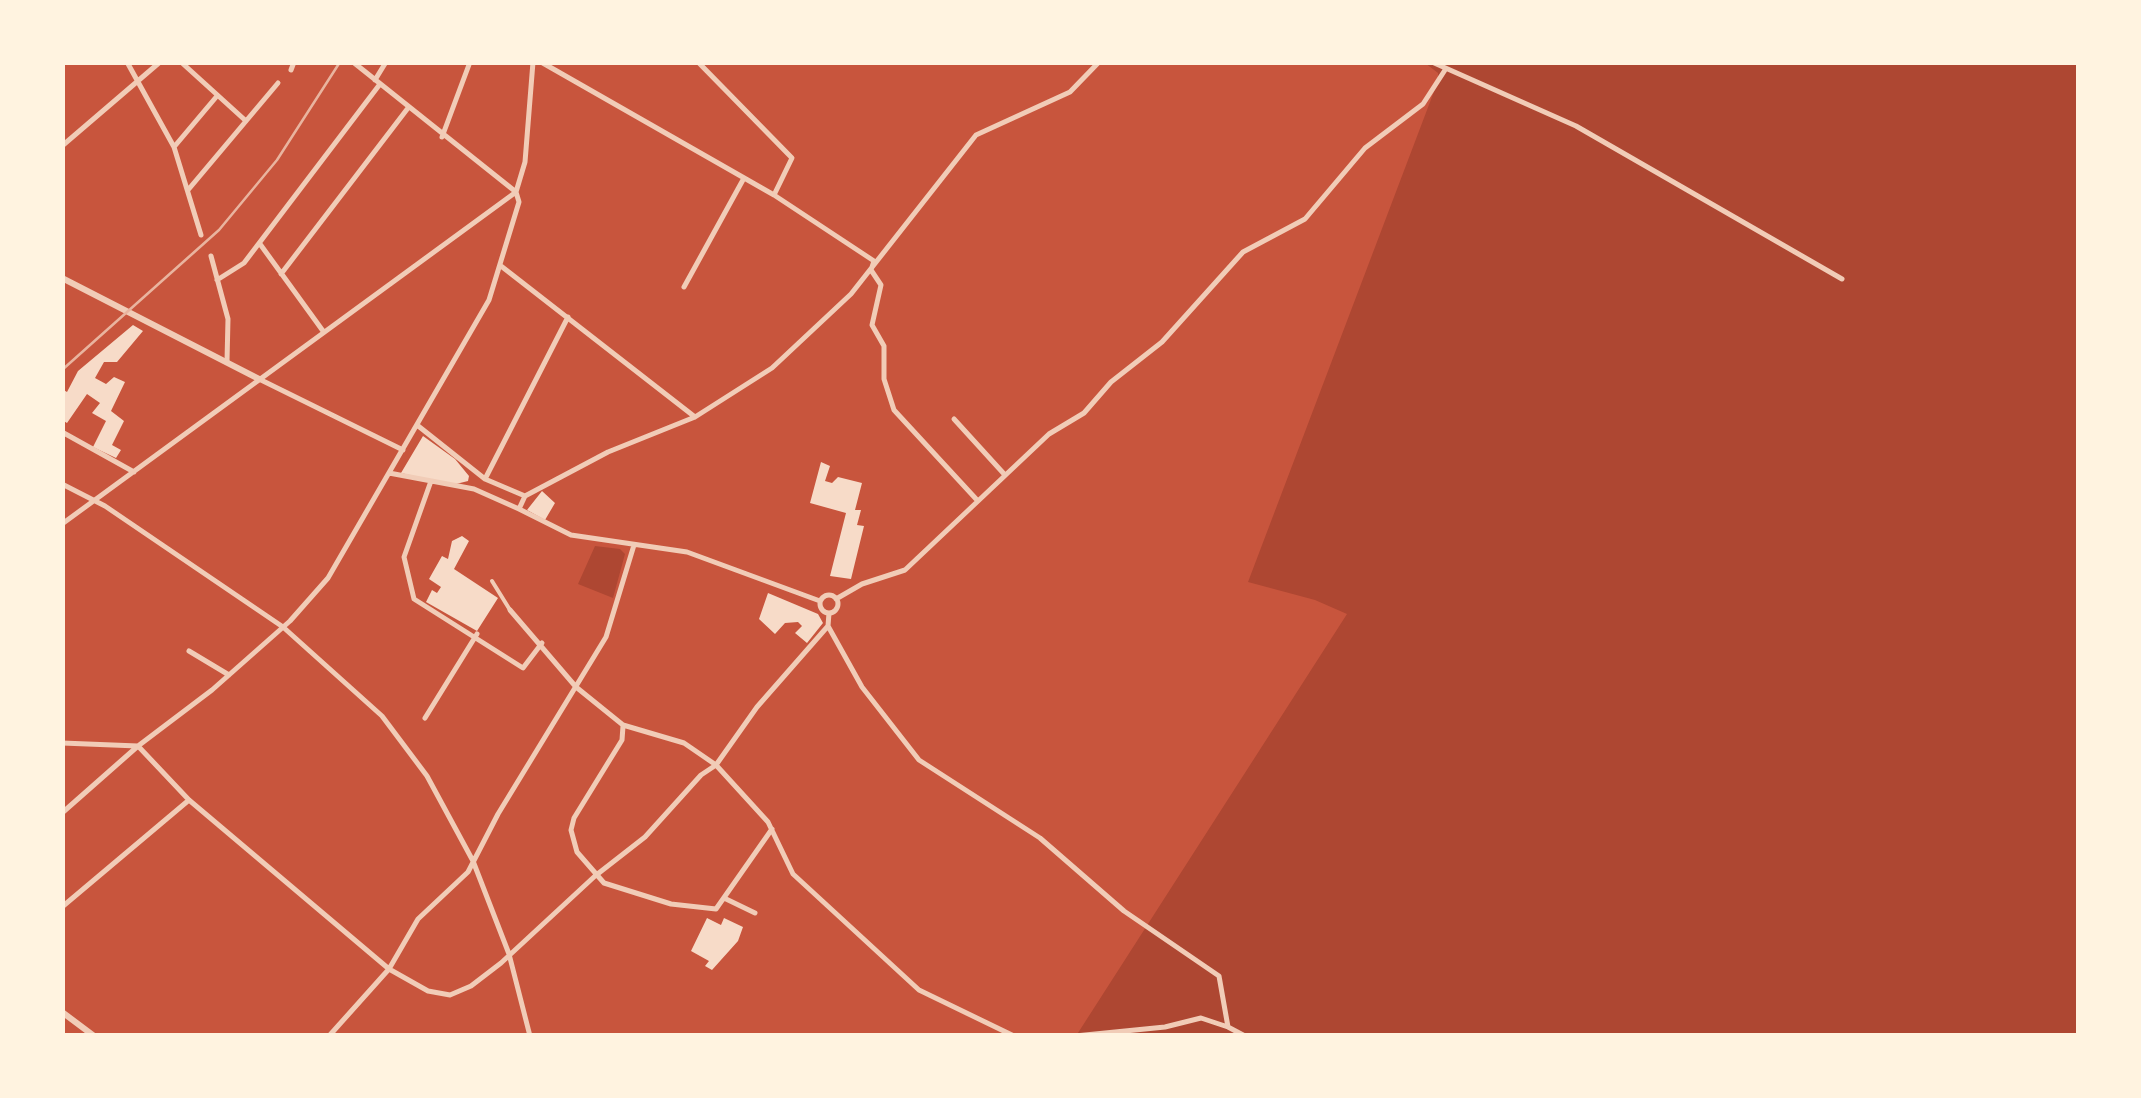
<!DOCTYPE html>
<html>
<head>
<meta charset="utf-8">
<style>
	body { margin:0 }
	#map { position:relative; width:2141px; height:1098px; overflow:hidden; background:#c8553d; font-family:"Noto Serif",serif }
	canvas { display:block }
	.frame { position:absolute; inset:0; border:65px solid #fff3e0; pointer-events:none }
</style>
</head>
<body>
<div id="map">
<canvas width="2141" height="1098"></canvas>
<div class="frame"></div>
</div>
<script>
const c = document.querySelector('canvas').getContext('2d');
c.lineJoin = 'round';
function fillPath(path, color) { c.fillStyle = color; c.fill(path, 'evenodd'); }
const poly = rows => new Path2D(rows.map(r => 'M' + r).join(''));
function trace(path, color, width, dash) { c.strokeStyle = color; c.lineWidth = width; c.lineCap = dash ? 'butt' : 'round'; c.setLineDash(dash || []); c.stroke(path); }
const green = poly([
	[1425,63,2078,63,2078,1035,1076,1036,1347,614,1315,600,1248,582,1438,81,1438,73],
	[595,546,620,549,625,554,613,598,578,584]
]);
const building = poly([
	[133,325,143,331,117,362,104,362,95,378,106,384,114,377,125,382,111,411,124,421,112,445,121,450,116,458,93,447,106,421,92,413,100,403,87,394,67,423,62,420,62,389,67,392,78,371],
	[423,436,455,459,469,476,468,481,452,485,401,473],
	[821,462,830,466,825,481,832,483,838,477,862,483,855,510,861,510,857,525,864,526,851,579,830,576,846,513,810,503],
	[542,491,555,503,545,520,527,510],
	[462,536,469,541,454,569,498,598,477,631,426,602,432,590,437,593,441,587,429,579,442,556,448,559,452,541],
	[768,593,818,614,823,623,807,643,795,633,802,626,798,622,785,623,775,634,759,619],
	[707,918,721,925,724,918,743,927,738,941,712,970,705,966,709,961,691,951]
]);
const pedestrian = poly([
	[492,581,510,610]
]);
const minor = poly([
	[127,62,174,147,201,235],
	[181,62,246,121],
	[353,62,516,192],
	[541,62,774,195,874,261,871,270,881,285,872,325,884,346,884,379,894,410,977,500],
	[698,62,792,158,774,195],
	[850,62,860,62],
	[1432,62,1576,126,1842,279],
	[291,70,294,62],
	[375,80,386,62],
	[442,137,470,62],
	[62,146,160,62],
	[174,147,217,96],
	[188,190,278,83],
	[260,244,323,331],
	[211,256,228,319,227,361],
	[501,266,695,417],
	[281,274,408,108],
	[217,280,244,263,380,84],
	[684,287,744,178],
	[259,379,403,450],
	[954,419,1005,475],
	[62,432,134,472],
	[389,473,474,489,519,509,525,496,485,479,417,425],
	[485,479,568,317],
	[431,481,404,557,414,599,523,668,542,643],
	[62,484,105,506,283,627,382,716,427,776,473,861,509,954,530,1036],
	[525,496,608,452,695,417,772,368,851,294,976,135,1070,92,1099,62],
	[519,509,571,535,687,552,820,601],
	[62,524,516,192],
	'820 604a9 9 0 1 1 18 0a9 9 0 1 1-18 0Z',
	[836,599,862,584,905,570,1049,434,1084,413,1111,382,1162,342,1243,252,1305,219,1365,148,1423,104,1445,70],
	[510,610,576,687,623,725,684,743,716,765,768,822,793,874,919,990,1014,1036],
	[828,626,862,687,919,760,1040,838,1124,911,1219,976,1228,1027,1245,1036],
	[189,651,229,675],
	[425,718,477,634],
	[623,726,622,740,574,818,571,830,577,852,604,883,671,904,716,909,772,829],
	[62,743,138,746,212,690,290,621,328,578,489,300,519,202,516,192,525,162,533,62],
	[62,813,138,746,189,800,389,969,428,991,450,995,471,986,501,963,595,876,645,837,701,775,716,765,757,707,828,626,829,613],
	[724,898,755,913],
	[62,907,189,800],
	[329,1036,389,969,418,919,468,872,498,814,606,637,634,545],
	[1075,1036,1165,1027,1201,1018,1228,1027]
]);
const tertiary = poly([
	[62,278,259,379],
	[62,1012,94,1036]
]);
const rail = poly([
	[62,370,219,230,277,160,340,62]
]);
fillPath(green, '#ae4732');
fillPath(building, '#f7dbc8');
trace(pedestrian, '#f1ccb7', 4);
trace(minor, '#f1ccb7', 5);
trace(tertiary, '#f1ccb7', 6);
trace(rail, '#e9b49f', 2.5);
</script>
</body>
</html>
